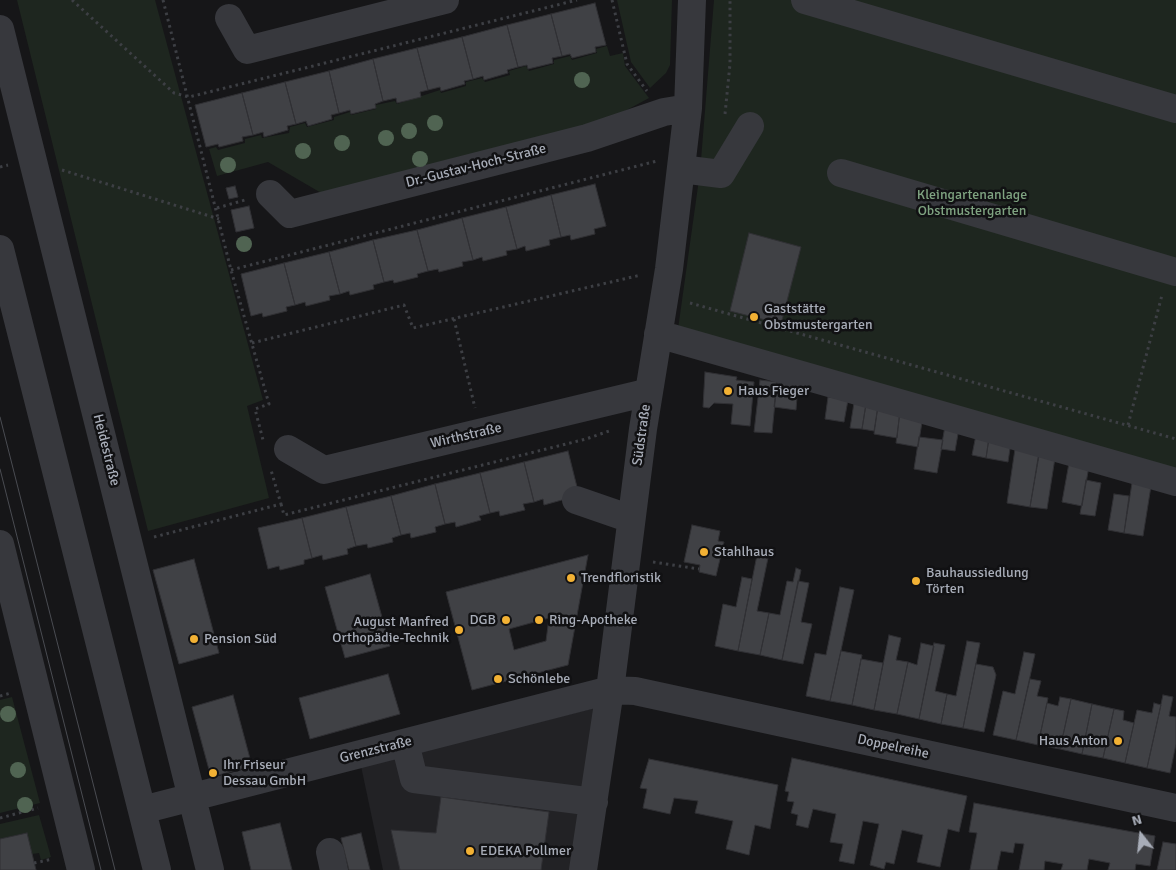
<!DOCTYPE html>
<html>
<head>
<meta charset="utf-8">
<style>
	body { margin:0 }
	#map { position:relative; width:1176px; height:870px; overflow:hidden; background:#161618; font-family:Signika,sans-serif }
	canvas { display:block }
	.north { position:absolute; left:1116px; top:810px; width:50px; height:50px; -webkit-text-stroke:4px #111113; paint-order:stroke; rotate:344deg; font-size:14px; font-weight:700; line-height:20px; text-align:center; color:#a8adb8 }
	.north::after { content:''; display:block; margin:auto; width:18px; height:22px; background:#a8adb8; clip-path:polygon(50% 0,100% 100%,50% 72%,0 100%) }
</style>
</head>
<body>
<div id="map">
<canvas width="1176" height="870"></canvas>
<div class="north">N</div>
</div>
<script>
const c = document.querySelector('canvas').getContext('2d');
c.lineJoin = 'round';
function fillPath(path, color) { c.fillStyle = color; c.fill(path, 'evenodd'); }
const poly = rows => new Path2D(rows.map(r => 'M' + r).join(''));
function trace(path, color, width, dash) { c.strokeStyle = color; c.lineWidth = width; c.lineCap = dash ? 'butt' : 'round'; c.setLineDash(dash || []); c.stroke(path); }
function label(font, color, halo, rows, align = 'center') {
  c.font = font + ' Signika,sans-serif'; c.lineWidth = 5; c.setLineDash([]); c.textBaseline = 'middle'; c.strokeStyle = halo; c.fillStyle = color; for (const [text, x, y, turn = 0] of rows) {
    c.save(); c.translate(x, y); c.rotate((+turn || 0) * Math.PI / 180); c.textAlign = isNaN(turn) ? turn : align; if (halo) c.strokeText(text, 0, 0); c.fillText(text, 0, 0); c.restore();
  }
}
const built = poly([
	[595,708,571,870,383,870,361,766]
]);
const green = poly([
	[17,0,155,0,263,400,247,406,269,498,148,531],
	[617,0,672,0,670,65,666,73,650,88,631,62],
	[714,0,1176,0,1176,472,678,329,700,172],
	[607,46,610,56,623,53,625,66,649,98,586,132,323,194,268,162,217,176,209,149,216,147,218,150,245,143,245,139,261,135,262,138,289,133,290,127,305,123,307,127,334,120,334,117,350,112,351,115,376,109,376,105,395,101,397,104,440,90,441,93,466,86,466,82,482,78,485,82,510,75,509,71,526,66,529,71,554,64,554,60,570,56,572,60,597,53,596,49],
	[12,697,40,803,0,813,0,700],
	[39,815,51,857,41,860,39,853,32,854,26,833,0,839,0,824]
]);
const building = poly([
	[595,3,606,45,595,47,596,52,572,58,570,54,562,56,551,14,595,3],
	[551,14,562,56,552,58,553,63,528,69,527,65,518,67,507,25,551,14],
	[507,25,518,67,507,70,508,73,484,80,483,76,473,79,462,37,507,25],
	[462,37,473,79,464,81,465,84,441,91,440,87,428,90,417,48,462,37],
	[417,48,428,90,420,92,421,97,397,103,396,98,383,101,373,59,417,48],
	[373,59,383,101,375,104,376,108,351,114,350,110,339,113,329,71,373,59],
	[329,71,339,113,331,115,332,119,308,126,306,121,296,124,285,82,329,71],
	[285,82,296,124,287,126,288,130,264,137,263,132,253,135,242,93,285,82],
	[242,93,253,135,242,137,243,141,219,147,218,144,206,147,195,105,242,93],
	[595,184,606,226,594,229,595,234,571,240,570,235,561,237,551,195,595,184],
	[235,186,238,197,229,199,226,188,235,186],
	[551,195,561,237,549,240,550,245,526,251,525,246,517,249,506,207,551,195],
	[249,206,254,228,236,232,231,210,249,206],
	[506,207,517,249,506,251,507,255,483,261,482,257,473,260,462,218,506,207],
	[462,218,473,260,462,262,463,266,439,272,438,269,428,271,417,230,462,218],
	[417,230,428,271,417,274,418,277,394,283,393,280,384,282,373,240,417,230],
	[749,233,801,247,781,324,730,311,749,233],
	[373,240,384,282,373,285,374,289,350,295,349,291,340,294,329,252,373,240],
	[329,252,340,294,329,296,330,300,306,306,305,302,295,305,284,263,329,252],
	[284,263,295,305,286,307,287,311,263,317,262,313,251,316,241,274,284,263],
	[705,372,737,377,736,380,754,382,750,426,731,424,733,404,714,403,709,408,703,407,705,372],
	[760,380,777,382,772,433,754,432,760,380],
	[777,382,798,384,796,410,774,407,777,382],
	[828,397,848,400,844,422,825,419,828,397],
	[854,403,866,404,862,429,850,428,854,403],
	[866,404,878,406,874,431,862,429,866,404],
	[878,406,900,410,897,438,874,434,878,406],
	[900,412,923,416,918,447,896,443,900,412],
	[945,426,959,428,955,451,941,449,945,426],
	[976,435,989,438,986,458,972,455,976,435],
	[919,437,943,440,937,473,914,469,919,437],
	[989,438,1011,442,1008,462,986,458,989,438],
	[1015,449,1039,452,1030,507,1007,503,1015,449],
	[568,451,578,491,569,498,544,505,543,499,534,502,524,462,568,451],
	[1039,456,1055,458,1047,509,1030,507,1039,456],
	[524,462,534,502,523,504,525,510,500,516,499,511,490,513,480,473,524,462],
	[1069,463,1089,466,1082,506,1062,502,1069,463],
	[480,473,490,513,479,516,481,520,456,527,455,522,445,524,435,484,480,473],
	[1133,477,1152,480,1143,536,1124,533,1133,477],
	[1086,480,1101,483,1095,516,1080,514,1086,480],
	[435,484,445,524,435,527,436,532,411,538,410,533,401,535,391,496,435,484],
	[1114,494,1129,496,1124,533,1108,530,1114,494],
	[391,496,401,535,392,538,393,542,368,548,367,544,356,546,346,507,391,496],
	[346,507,356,546,347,549,348,554,323,560,322,555,312,558,302,518,346,507],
	[302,518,312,558,304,560,304,564,280,570,279,566,268,569,258,528,302,518],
	[692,525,720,531,718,541,724,542,716,576,699,572,700,565,684,562,692,525],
	[588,555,568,665,472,690,446,592,588,555],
	[549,618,546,641,514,650,509,629,549,618],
	[757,555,768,558,757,611,769,613,760,655,738,651,757,555],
	[194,559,219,653,179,664,153,570,194,559],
	[796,568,801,570,782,660,760,655,769,613,780,615,787,581,793,582,796,568],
	[370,574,390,646,345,658,325,587,370,574],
	[742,577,752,579,738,651,715,646,723,604,736,607,742,577],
	[798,581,809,583,801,622,812,624,803,664,782,660,798,581],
	[840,587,854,590,830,701,806,696,815,653,826,655,840,587],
	[889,635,901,638,896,660,908,662,897,714,874,710,889,635],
	[967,641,980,643,963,728,941,724,947,694,956,696,967,641],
	[921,643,934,646,919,719,897,714,908,662,917,665,921,643],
	[934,643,945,645,935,691,947,694,941,724,919,719,934,643],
	[841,651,862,655,852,705,830,701,841,651],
	[1024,652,1035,654,1016,740,993,735,1003,691,1015,694,1024,652],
	[861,659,883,663,874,710,852,705,861,659],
	[976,664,993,667,996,675,984,732,963,728,976,664],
	[388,674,400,714,310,739,299,698,388,674],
	[1030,679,1041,681,1037,696,1048,698,1038,745,1016,740,1030,679],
	[233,695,252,766,211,777,192,707,233,695],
	[1163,695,1173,697,1169,716,1176,717,1176,744,1170,773,1147,768,1163,695],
	[1060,697,1071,699,1060,749,1038,745,1047,703,1058,706,1060,697],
	[1071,699,1092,704,1082,754,1060,749,1071,699],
	[1154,703,1161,705,1147,768,1125,763,1137,710,1152,713,1154,703],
	[1092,704,1114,709,1103,758,1082,754,1092,704],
	[1114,709,1124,711,1123,720,1134,723,1125,763,1103,758,1114,709],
	[792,758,967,796,959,832,948,829,940,867,917,862,923,835,902,830,894,864,886,862,884,869,870,865,879,824,863,821,854,864,839,861,843,844,830,842,836,814,813,809,808,828,796,825,798,815,791,813,794,802,787,801,789,792,785,791,792,758],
	[649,759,778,785,770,829,755,825,749,855,726,849,733,821,695,813,698,801,674,798,670,814,643,808,647,789,640,788,649,759],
	[441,797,549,812,541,870,400,870,391,830,436,833,441,797],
	[974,803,1155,836,1150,866,1136,864,1135,870,1108,870,1110,863,1089,859,1087,870,1061,870,1063,864,1045,861,1044,870,1019,870,1024,844,1015,843,1013,853,1001,851,997,870,970,870,977,833,969,832,974,803],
	[280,823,292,870,251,870,242,832,280,823],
	[27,833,36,870,0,870,0,839,27,833],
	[361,833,370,870,349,870,341,838,361,833],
	[1163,842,1176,844,1176,870,1157,870,1163,842]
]);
const path = poly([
	[72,0,174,93,189,97,577,0],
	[163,0,231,270,269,404,255,409,263,440],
	[612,0,627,64,647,91],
	[725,114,730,64,730,0],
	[0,167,8,165],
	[62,170,219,219],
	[217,208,245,200],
	[231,270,657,161],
	[690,303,1176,439],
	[454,319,475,408],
	[252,343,404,305,413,328,641,275],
	[1128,425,1162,295],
	[281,504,284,515,586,439,612,430],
	[154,537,281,504,271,470],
	[653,562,699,569],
	[0,696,11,693],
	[0,818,38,808],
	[34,863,53,859]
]);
const minor = poly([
	[805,0,1176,109],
	[229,18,247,50,445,0],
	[0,29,210,870],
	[681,169,721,174,750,126],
	[841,173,1176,272],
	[270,194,290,214,587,138,664,112,688,108],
	[0,249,157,870],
	[658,334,1176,482],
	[288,449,324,470,649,392],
	[576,500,631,519],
	[0,544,81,870],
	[405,743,414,779,594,802],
	[142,810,610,690,635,691,1176,808],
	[330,852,334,870],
	[583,870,610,690,643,429,669,269,688,108,692,0]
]);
const tram = poly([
	[0,417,115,870],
	[0,469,101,870]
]);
const trees = [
	[582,80],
	[435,123],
	[409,131],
	[386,138],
	[342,143],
	[303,151],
	[420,159],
	[228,165],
	[244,244],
	[8,714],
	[18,770],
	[25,805]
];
const markers = [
	[754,317,5,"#f2b134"],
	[728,391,5,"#f2b134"],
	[704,552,5,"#f2b134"],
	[571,578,5,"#f2b134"],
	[916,581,5,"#f2b134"],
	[506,620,5,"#f2b134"],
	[539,620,5,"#f2b134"],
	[459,630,5,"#f2b134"],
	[194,639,5,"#f2b134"],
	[498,679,5,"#f2b134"],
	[1118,741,5,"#f2b134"],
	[213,773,5,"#f2b134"],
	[470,851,5,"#f2b134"]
];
const streetNames = [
	["Dr.-Gustav-Hoch-Straße",476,166,-14],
	["Südstraße",642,435,-82],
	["Wirthstraße",466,436,-13],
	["Heidestraße",106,450,76],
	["Doppelreihe",893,747,12],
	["Grenzstraße",376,750,-14]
];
const parkNames = [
	["Kleingartenanlage",972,195],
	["Obstmustergarten",972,211]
];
const poiNames = [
	["Gaststätte",764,309],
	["Obstmustergarten",764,325],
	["Haus Fieger",738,391],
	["Stahlhaus",714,552],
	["Bauhaussiedlung",926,573],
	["Törten",926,589],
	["Trendfloristik",581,578],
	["DGB",496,620,"right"],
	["Ring-Apotheke",549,620],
	["August Manfred",449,622,"right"],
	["Orthopädie-Technik",449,638,"right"],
	["Pension Süd",204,639],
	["Schönlebe",508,679],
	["Haus Anton",1108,741,"right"],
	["Ihr Friseur",223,765],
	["Dessau GmbH",223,781],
	["EDEKA Pollmer",480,851]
];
fillPath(built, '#222225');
fillPath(green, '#1e261f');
fillPath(building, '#404145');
trace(building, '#303034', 1);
trace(path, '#3d3f44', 3, [2.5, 4]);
trace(minor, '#37383d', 28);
trace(tram, '#4a4c52', 1);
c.fillStyle = '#506452';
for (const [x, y] of trees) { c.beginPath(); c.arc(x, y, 8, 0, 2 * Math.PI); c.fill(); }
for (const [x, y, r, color] of markers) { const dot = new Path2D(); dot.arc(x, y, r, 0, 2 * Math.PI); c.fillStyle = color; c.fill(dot); trace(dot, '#111113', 2); }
label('14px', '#a8adb8', '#111113', streetNames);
label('14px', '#7fa381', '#111113', parkNames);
label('14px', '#a8adb8', '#111113', poiNames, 'left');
</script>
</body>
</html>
